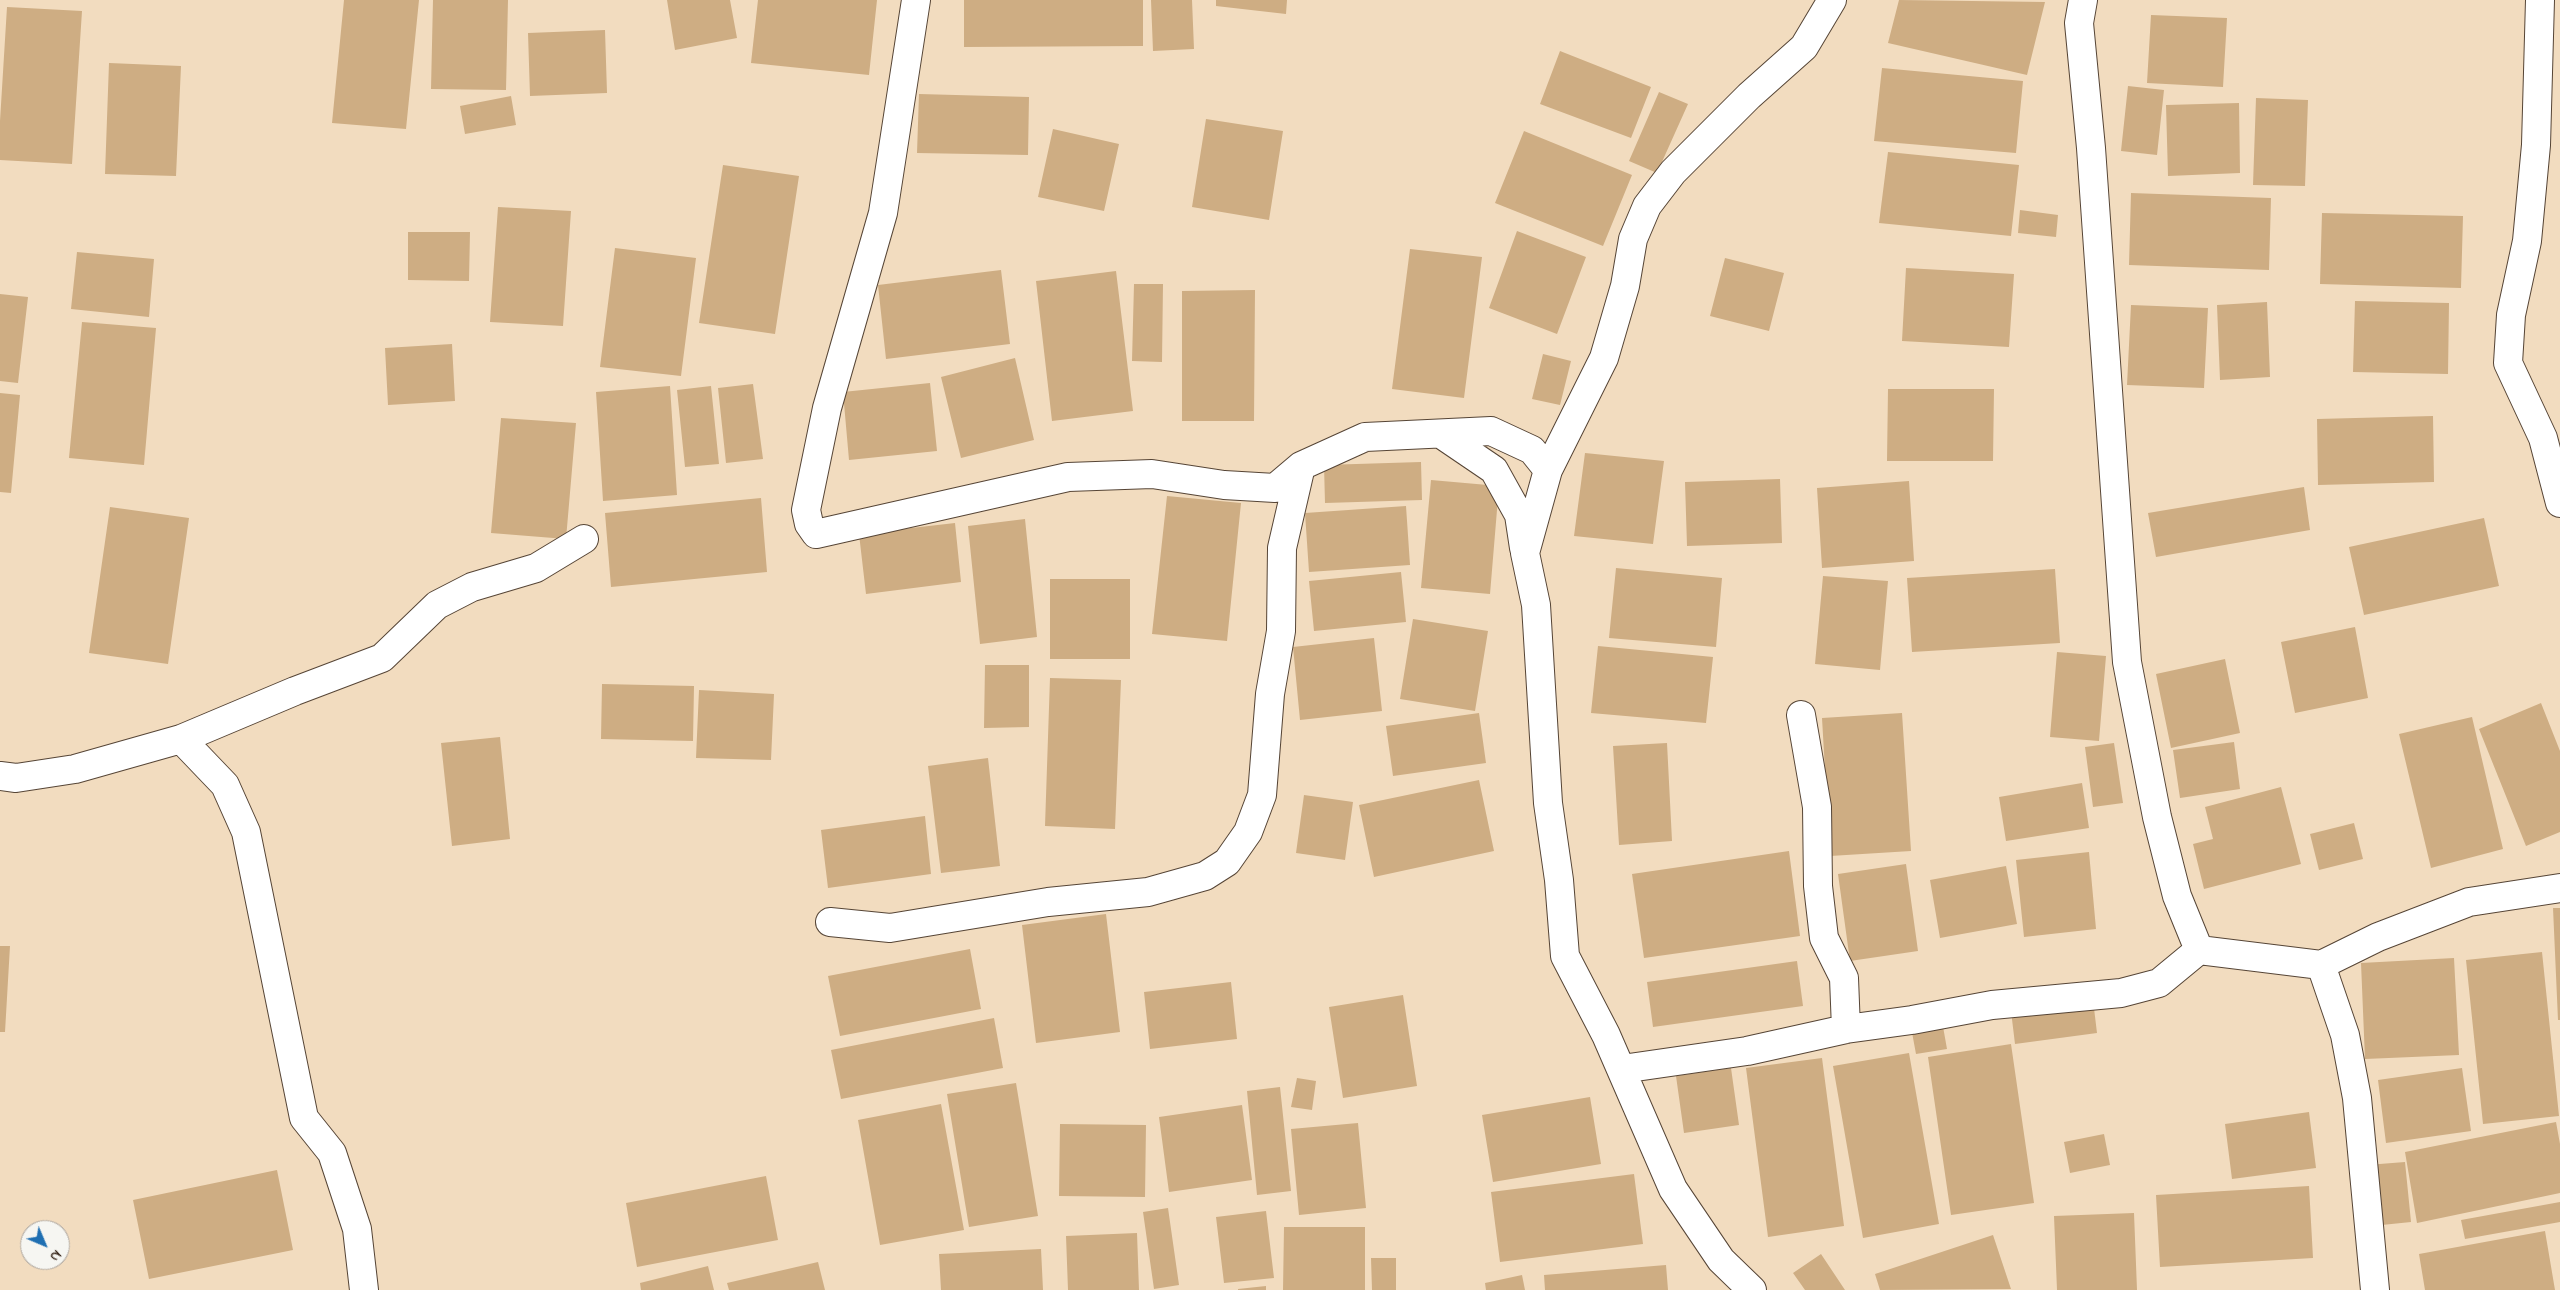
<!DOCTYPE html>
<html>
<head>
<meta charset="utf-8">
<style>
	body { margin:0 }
	#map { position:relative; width:2560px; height:1290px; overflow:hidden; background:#f2dcbf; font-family:"Indie Flower",sans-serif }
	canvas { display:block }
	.north { position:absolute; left:20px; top:1220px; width:50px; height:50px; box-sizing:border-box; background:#f6f6f2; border:1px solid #aba49d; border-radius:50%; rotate:135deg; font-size:14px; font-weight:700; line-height:20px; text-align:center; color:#3b2a1e }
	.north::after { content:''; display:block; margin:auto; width:18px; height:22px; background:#1f6fb2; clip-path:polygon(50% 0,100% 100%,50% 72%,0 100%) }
</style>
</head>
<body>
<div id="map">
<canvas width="2560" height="1290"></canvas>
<div class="north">N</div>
</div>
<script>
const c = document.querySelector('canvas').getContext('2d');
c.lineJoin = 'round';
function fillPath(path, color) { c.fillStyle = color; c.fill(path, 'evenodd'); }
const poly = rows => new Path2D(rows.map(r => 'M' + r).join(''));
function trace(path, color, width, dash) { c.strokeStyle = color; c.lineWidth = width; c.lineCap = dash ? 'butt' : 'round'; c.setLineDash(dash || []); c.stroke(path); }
const building = poly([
	[344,0,419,0,406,129,332,123],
	[433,0,508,0,506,90,431,89],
	[667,0,730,0,737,38,675,50],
	[758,0,877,0,869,75,751,63],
	[964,0,1143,0,1143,46,964,47],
	[1151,0,1192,0,1194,49,1153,51],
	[1216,0,1287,0,1286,14,1216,6],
	[1899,0,2045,2,2027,75,1888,43],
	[7,7,82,11,72,164,0,160,0,121],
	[2151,15,2227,18,2223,87,2147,83],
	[605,30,607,93,530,96,528,33],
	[1560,51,1651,87,1631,138,1540,104],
	[109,63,181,66,176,176,105,174],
	[1882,68,2023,81,2016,153,1874,141],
	[2128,86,2164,90,2157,155,2121,151],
	[1659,92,1688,104,1657,173,1629,161],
	[919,94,1029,97,1028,155,917,153],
	[511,96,516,125,465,134,460,106],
	[2256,98,2308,100,2305,186,2253,185],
	[2239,103,2240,173,2168,176,2166,105],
	[1206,119,1283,131,1269,220,1192,207],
	[1053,129,1119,144,1104,211,1038,197],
	[1524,131,1632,175,1603,246,1495,203],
	[1888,152,2019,165,2011,236,1879,223],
	[723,165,799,176,775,334,699,323],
	[2131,193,2271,198,2269,270,2129,265],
	[498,207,571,211,563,326,490,322],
	[2020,210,2058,215,2056,237,2018,233],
	[2322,213,2463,216,2461,288,2320,284],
	[1517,231,1586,257,1557,334,1489,308],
	[408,232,470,232,469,281,408,280],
	[615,248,696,258,681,376,600,367],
	[1410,249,1482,257,1464,398,1392,389],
	[77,252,154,259,149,317,71,309],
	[1725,258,1784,273,1769,331,1710,316],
	[1906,268,2014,274,2009,347,1902,341],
	[1001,270,1010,344,886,359,878,285],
	[1116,271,1133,411,1052,421,1036,281],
	[1134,284,1163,284,1162,362,1132,361],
	[1255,290,1254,421,1182,421,1182,291],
	[0,294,28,297,18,383,0,381],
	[2355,301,2449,303,2448,374,2353,372],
	[2267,302,2270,377,2220,380,2217,305],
	[2131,305,2208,308,2204,388,2127,385],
	[82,322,156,328,144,465,69,458],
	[452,344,455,401,388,405,385,348],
	[1543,354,1571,361,1560,405,1532,399],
	[1015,358,1034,440,961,458,941,377],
	[930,383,937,451,849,460,843,392],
	[753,384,763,459,726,463,718,388],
	[670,386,677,495,603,501,596,392],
	[711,386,719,464,685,467,677,390],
	[1888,389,1994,389,1993,461,1887,461],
	[0,393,20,395,11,493,0,492],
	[2433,416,2434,482,2318,485,2317,419],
	[501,418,576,423,566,539,491,533],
	[1585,453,1664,461,1653,544,1574,536],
	[1421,462,1422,500,1325,503,1324,465],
	[1780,479,1782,543,1687,546,1685,482],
	[1431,480,1499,486,1490,594,1421,588],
	[1909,481,1914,561,1822,568,1817,488],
	[2304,487,2310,530,2156,557,2148,513],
	[1167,496,1241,503,1227,641,1152,634],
	[761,498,767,572,611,587,605,513],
	[1406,506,1410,565,1309,572,1305,513],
	[110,507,189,518,168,664,89,653],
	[2484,518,2499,586,2364,615,2349,547],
	[1025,519,1037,637,980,644,968,526],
	[955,523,961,582,866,594,859,534],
	[1616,568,1722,578,1716,647,1609,638],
	[2055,569,2060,643,1912,652,1907,578],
	[1401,572,1406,622,1314,631,1309,581],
	[1823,576,1888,581,1880,670,1815,664],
	[1050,579,1130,579,1130,659,1050,659],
	[1413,619,1488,631,1475,711,1400,699],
	[2355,627,2368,698,2295,713,2281,642],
	[1374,638,1382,711,1300,720,1293,647],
	[1598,646,1713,657,1706,723,1591,713],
	[2057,652,2106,656,2099,741,2050,737],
	[2225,659,2240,733,2171,748,2156,674],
	[985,665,1029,665,1029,727,984,728],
	[1050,678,1121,680,1115,829,1045,826],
	[602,684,694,686,693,741,601,739],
	[699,690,774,694,771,760,696,758],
	[2541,703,2560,751,2560,832,2526,846,2479,729],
	[1479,713,1486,763,1393,776,1386,726],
	[1902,713,1911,851,1830,856,1822,718],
	[2472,717,2503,849,2431,868,2399,734],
	[500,737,510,839,452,846,441,743],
	[2234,742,2240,789,2180,798,2173,750],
	[1667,743,1672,841,1619,845,1613,746],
	[2114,743,2123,803,2093,807,2085,747],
	[988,758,1000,866,941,873,928,766],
	[1479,780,1494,851,1374,877,1359,805],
	[2082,783,2089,828,2006,841,1999,797],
	[2281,787,2301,864,2204,889,2193,844,2213,839,2205,807],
	[1304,795,1353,802,1345,860,1296,853],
	[925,816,931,874,828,888,821,830],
	[2354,823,2363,859,2319,870,2310,834],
	[1789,851,1800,936,1644,958,1632,874],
	[2089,852,2096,929,2024,937,2016,860],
	[1906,864,1918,951,1850,961,1838,874],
	[2006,866,2017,924,1940,938,1930,880],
	[2553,908,2560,908,2560,1020,2558,1020],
	[1106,914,1120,1032,1036,1043,1022,925],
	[0,946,10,946,5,1032,0,1032],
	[970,949,981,1009,840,1036,828,976],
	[2542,952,2559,1116,2483,1124,2466,960],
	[2454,958,2459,1055,2365,1059,2361,963],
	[1797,961,1803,1006,1653,1027,1647,982],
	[1231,982,1237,1039,1150,1049,1144,992],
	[1403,995,1417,1086,1343,1098,1329,1007],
	[2093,1000,2097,1033,2015,1044,2011,1011],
	[994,1018,1003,1068,841,1099,831,1050],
	[1942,1021,1947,1049,1916,1054,1911,1027],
	[2011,1044,2034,1203,1951,1215,1928,1057],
	[1909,1053,1939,1224,1863,1238,1833,1066],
	[1822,1058,1844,1226,1768,1237,1746,1068],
	[1731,1068,1739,1125,1684,1133,1676,1076],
	[2462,1068,2471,1131,2386,1143,2378,1080],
	[1297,1078,1316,1081,1312,1110,1291,1107],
	[1016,1083,1038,1216,969,1227,947,1094],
	[1280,1087,1291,1191,1257,1195,1247,1091],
	[1590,1097,1601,1164,1493,1182,1482,1115],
	[941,1104,964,1230,880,1245,858,1120],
	[1242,1105,1252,1180,1169,1192,1159,1117],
	[2309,1112,2316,1168,2232,1179,2225,1124],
	[2556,1122,2560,1144,2560,1193,2417,1223,2405,1152],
	[1358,1123,1366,1208,1299,1215,1291,1129],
	[1060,1124,1146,1125,1145,1197,1059,1196],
	[2104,1134,2110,1165,2070,1173,2064,1142],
	[2405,1162,2411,1222,2372,1226,2367,1165],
	[277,1170,293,1250,149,1279,133,1200],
	[1634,1174,1643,1244,1500,1262,1491,1192],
	[766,1176,778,1240,637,1267,626,1203],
	[2309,1186,2313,1258,2160,1267,2156,1195],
	[2560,1202,2560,1222,2465,1239,2461,1220],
	[1168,1208,1179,1285,1154,1289,1143,1212],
	[1266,1211,1274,1278,1224,1283,1216,1217],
	[2134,1213,2137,1290,2057,1290,2054,1216],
	[1284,1227,1365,1227,1365,1290,1283,1290],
	[2545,1231,2555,1290,2425,1290,2419,1254],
	[1137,1233,1139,1290,1068,1290,1066,1236],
	[1993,1235,2011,1289,1880,1290,1875,1274],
	[1041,1249,1043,1290,941,1290,939,1254],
	[1821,1254,1845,1290,1805,1290,1793,1273],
	[1371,1258,1396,1258,1396,1290,1372,1290],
	[818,1262,825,1290,729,1290,727,1283],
	[1666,1265,1668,1290,1545,1290,1544,1275],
	[708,1266,714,1290,641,1290,640,1283],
	[1522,1275,1525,1290,1486,1290,1485,1283],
	[1266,1286,1266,1290,1238,1290,1238,1289]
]);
const minor = poly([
	[916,0,883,213,827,408,806,510,809,524,816,534,1068,477,1152,474,1224,485,1275,488,1301,466,1365,437,1491,431,1532,450,1548,470],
	[2083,0,2079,23,2091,148,2127,662,2157,817,2177,896,2199,950],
	[2540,0,2536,145,2527,241,2511,315,2508,363,2543,438,2560,503],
	[1441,434,1494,470,1519,515,1524,548],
	[1801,715,1817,807,1818,886,1824,938,1844,978,1846,1029],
	[181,739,225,785,246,832,304,1118,332,1153,357,1229,364,1290],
	[0,776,16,778,75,769,181,739,295,691,382,658,437,605,472,587,536,568,584,539],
	[830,922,890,928,1048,902,1148,892,1205,876,1227,862,1248,832,1262,795,1270,694,1281,631,1282,548,1301,466],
	[2321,965,2345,1035,2357,1098,2375,1290],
	[1622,1069,1747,1051,1846,1029,1912,1020,1992,1005,2121,993,2159,983,2199,950,2321,965,2378,937,2469,902,2560,888],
	[1752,1290,1721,1260,1673,1189,1606,1035,1565,956,1559,880,1548,803,1536,605,1525,553,1548,470,1604,358,1625,286,1633,239,1647,206,1673,172,1749,96,1804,47,1832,0]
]);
fillPath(building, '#cead83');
trace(minor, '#564536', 30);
trace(minor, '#fff', 28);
</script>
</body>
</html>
